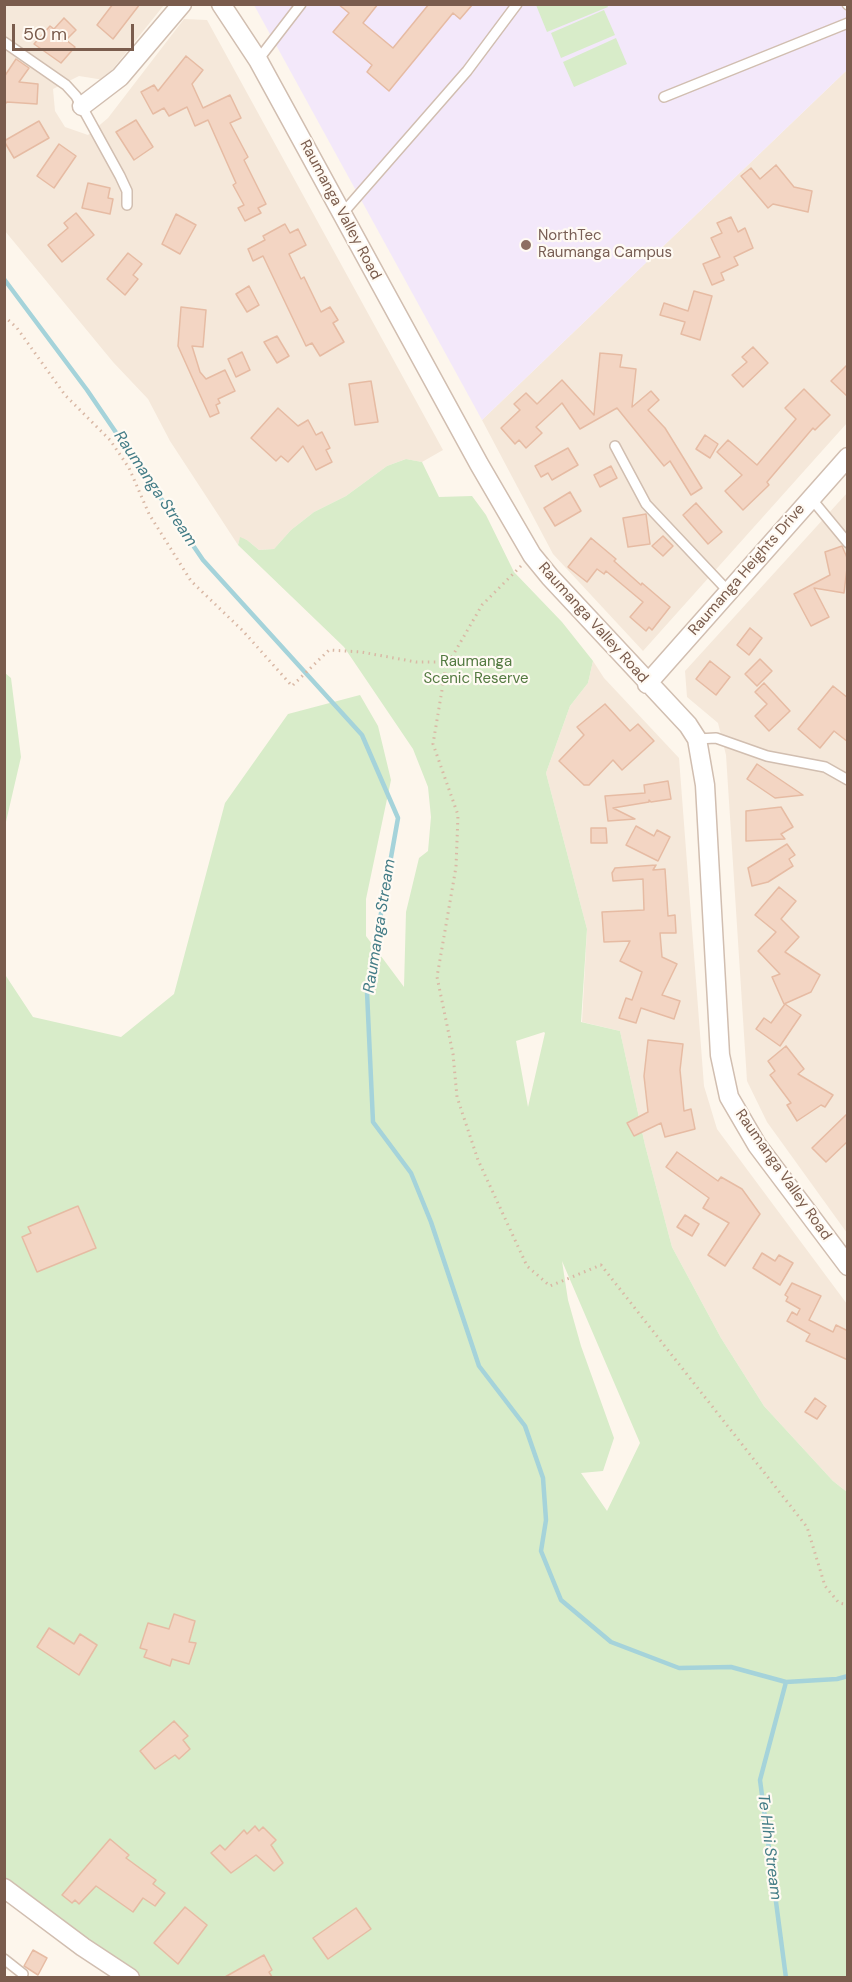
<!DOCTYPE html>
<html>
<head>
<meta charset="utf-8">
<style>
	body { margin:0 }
	#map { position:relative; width:852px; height:1982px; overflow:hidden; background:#fdf6ec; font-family:"DM Sans",sans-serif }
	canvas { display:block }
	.frame { position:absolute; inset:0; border:6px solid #7a5c4d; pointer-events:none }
	.scale { position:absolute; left:12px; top:24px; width:122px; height:27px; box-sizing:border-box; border:3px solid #7a5c4d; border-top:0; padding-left:8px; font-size:18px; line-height:21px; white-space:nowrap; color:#7a5c4d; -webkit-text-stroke:4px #fffaf3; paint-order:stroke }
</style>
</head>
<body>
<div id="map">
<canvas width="852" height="1982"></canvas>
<div class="frame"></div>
<div class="scale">50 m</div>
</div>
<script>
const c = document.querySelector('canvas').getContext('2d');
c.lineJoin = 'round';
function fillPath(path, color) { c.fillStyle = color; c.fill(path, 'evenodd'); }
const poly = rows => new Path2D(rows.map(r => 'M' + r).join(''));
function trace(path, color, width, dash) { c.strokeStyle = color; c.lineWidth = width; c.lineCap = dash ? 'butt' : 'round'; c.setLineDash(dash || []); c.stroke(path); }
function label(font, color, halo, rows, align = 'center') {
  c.font = font + ' "DM Sans",sans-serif'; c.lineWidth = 4.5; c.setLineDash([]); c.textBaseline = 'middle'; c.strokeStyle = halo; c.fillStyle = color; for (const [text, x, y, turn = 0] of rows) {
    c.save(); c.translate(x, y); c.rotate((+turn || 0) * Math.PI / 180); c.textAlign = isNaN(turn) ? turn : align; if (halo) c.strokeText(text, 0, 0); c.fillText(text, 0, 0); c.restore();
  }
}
const residential = poly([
	[4,5,164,5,104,80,79,76,53,89,55,111,65,127,88,135,108,118,184,19,207,20,443,450,422,462,406,459,387,466,346,496,314,512,291,530,274,549,259,550,247,540,240,538,238,545,170,441,148,399,113,362,5,231],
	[847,70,847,423,643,651,553,554,482,420],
	[847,493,847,1233,767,1122,747,1081,726,755,718,723,687,697,685,671],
	[593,661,604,678,679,758,704,1086,717,1129,847,1304,847,1492,833,1481,764,1406,721,1338,672,1247,645,1145,620,1031,582,1022,587,929,546,773,570,706,588,683]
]);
const education = poly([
	[254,5,847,5,847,70,482,420]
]);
const green = poly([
	[607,5,608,7,547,32,536,5],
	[604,10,615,35,561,58,551,33],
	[616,38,627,64,574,87,563,62],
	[406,459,422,462,439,497,472,496,486,515,514,572,562,622,593,661,588,683,570,706,546,773,587,929,581,1022,620,1031,645,1145,672,1247,721,1338,764,1406,833,1481,847,1492,847,1977,134,1977,5,1890,4,973,33,1017,121,1037,174,994,225,803,288,714,360,695,378,726,391,780,366,899,366,936,404,987,406,912,419,858,428,851,431,817,428,787,413,749,344,647,238,545,240,537,247,540,259,550,274,549,291,530,314,512,346,496,387,466],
	[544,1032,545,1033,528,1107,516,1041],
	[562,1261,640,1443,607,1511,581,1473,603,1471,614,1438,581,1346,568,1300],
	[5,673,11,678,21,757,5,826]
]);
const stream = poly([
	[4,279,87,390,203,560,362,735,398,818,367,992,373,1122,411,1173,431,1222,479,1366,525,1426,543,1478,546,1520,541,1551,561,1600,611,1642,679,1668,731,1667,786,1682,837,1679,848,1676],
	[786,1978,760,1780,786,1682]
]);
const building = poly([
	[113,4,140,4,113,39,97,25,113,4],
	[338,4,378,4,363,23,393,48,429,4,473,4,460,19,453,13,389,91,367,72,372,65,333,32,349,13,338,4],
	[64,18,76,30,66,40,75,47,61,63,34,44,50,26,54,29,64,18],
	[186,56,203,70,192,84,203,108,230,95,241,118,230,123,248,157,244,160,266,204,258,208,261,213,245,221,238,208,244,205,233,185,236,183,208,120,195,126,187,107,169,116,164,108,153,114,141,92,154,85,158,91,186,56],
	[16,59,29,68,19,82,38,84,37,104,7,102,4,105,4,77,16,59],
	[136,120,153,147,134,160,116,132,136,120],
	[39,121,49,138,14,158,4,141,39,121],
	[59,144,76,156,54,188,37,176,59,144],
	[776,165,794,187,812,191,808,212,773,204,768,208,741,176,751,168,760,179,776,165],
	[88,183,110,188,108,198,113,199,110,214,82,208,88,183],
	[76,213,94,235,62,262,48,245,68,228,64,223,76,213],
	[176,214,196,225,180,254,162,244,176,214],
	[731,217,738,232,745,228,753,248,734,257,738,265,721,273,724,280,712,285,703,264,720,257,711,238,722,233,717,223,731,217],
	[285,224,290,233,298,229,306,245,289,254,301,279,304,277,321,312,330,307,338,320,333,323,344,342,320,356,312,343,306,346,263,256,253,261,248,249,265,240,263,236,285,224],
	[128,253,142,264,133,275,138,279,125,295,107,279,128,253],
	[249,286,259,305,247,312,236,294,249,286],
	[694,291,712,296,700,340,681,334,685,322,660,315,664,303,688,311,694,291],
	[181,307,206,310,203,347,192,346,200,372,206,379,225,370,235,391,218,399,220,403,216,405,219,413,210,417,178,346,181,307],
	[277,336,289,356,277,363,264,342,277,336],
	[753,347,768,363,743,387,732,375,747,362,742,357,753,347],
	[242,352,250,370,236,377,228,359,242,352],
	[600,353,622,355,620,367,636,369,632,407,651,391,659,400,648,410,665,428,702,488,691,495,670,461,664,466,617,408,580,429,562,403,536,427,542,433,526,448,519,440,515,444,501,428,520,410,514,404,526,393,537,404,562,380,594,415,600,353],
	[848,364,848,397,831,381,848,364],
	[371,381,378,422,355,425,349,384,371,381],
	[804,389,830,415,815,430,813,428,767,482,769,485,743,510,725,491,742,475,717,452,728,440,757,465,796,419,785,408,804,389],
	[278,408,298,426,308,420,316,435,322,432,330,448,326,450,332,462,316,470,303,446,288,462,281,456,276,461,251,438,278,408],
	[705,435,718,444,710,458,696,449,705,435],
	[568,448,578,465,552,480,548,473,541,477,535,466,568,448],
	[611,466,617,478,600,487,594,475,611,466],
	[570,492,581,511,555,526,544,508,570,492],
	[696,503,722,532,708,544,683,515,696,503],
	[646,514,650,544,628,547,623,518,646,514],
	[663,536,673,546,663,556,652,546,663,536],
	[591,538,616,559,614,561,641,585,642,583,670,607,652,630,649,627,646,631,630,617,643,602,606,571,604,574,597,569,587,582,568,567,591,538],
	[842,546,848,560,844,593,814,588,829,617,811,626,794,594,830,575,825,552,842,546],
	[750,628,762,638,749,655,737,645,750,628],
	[760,659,772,671,757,686,745,674,760,659],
	[710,661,730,677,716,695,696,679,710,661],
	[764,683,790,711,769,731,755,716,767,704,755,692,764,683],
	[833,686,848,698,848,742,834,731,820,748,798,729,833,686],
	[605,704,630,731,638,724,654,741,622,770,613,760,589,785,584,785,559,761,584,735,577,727,605,704],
	[757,764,803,795,775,798,747,779,757,764],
	[668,781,671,799,651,802,649,800,649,802,613,808,635,819,608,821,605,796,645,793,644,785,668,781],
	[781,807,793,827,781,834,785,839,746,841,746,811,781,807],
	[636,826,654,836,657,830,670,837,658,861,626,845,636,826],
	[591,828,606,828,607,843,591,843,591,828],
	[787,844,795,855,789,859,793,866,768,882,752,886,748,868,787,844],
	[656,865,653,870,665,869,668,916,675,915,676,933,660,933,662,957,677,964,662,995,680,1001,674,1019,641,1008,636,1023,619,1018,626,998,632,1000,642,972,620,961,630,941,604,942,602,912,644,910,643,879,613,881,612,873,615,868,656,865],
	[779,887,796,901,781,919,799,937,785,952,820,975,811,992,784,1004,772,977,780,974,758,951,776,932,755,915,779,887],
	[785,1004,801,1015,780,1046,756,1029,764,1018,771,1023,785,1004],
	[648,1040,683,1044,680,1070,684,1111,691,1109,695,1129,665,1137,661,1123,634,1136,627,1123,648,1112,644,1076,648,1040],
	[786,1046,804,1069,798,1074,833,1095,825,1107,821,1105,797,1121,787,1105,791,1103,770,1075,775,1071,768,1061,786,1046],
	[848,1113,848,1141,826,1162,812,1148,848,1113],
	[677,1152,718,1181,721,1177,742,1189,760,1214,725,1266,708,1255,729,1223,703,1208,709,1198,666,1167,677,1152],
	[78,1206,96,1248,37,1272,22,1237,31,1233,28,1227,78,1206],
	[685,1215,699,1224,692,1236,677,1227,685,1215],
	[762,1253,775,1261,779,1255,793,1263,780,1285,753,1268,762,1253],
	[792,1283,821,1296,809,1320,833,1332,836,1325,848,1331,848,1360,806,1341,810,1334,787,1321,792,1312,797,1315,800,1309,786,1301,788,1297,785,1295,792,1283],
	[815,1398,826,1406,817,1419,805,1412,815,1398],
	[174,1614,195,1621,189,1642,196,1643,189,1664,172,1659,170,1666,144,1657,147,1650,140,1648,148,1623,169,1629,174,1614],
	[49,1628,74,1644,80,1634,97,1645,79,1675,37,1647,49,1628],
	[174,1721,188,1736,183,1740,190,1749,179,1759,175,1755,155,1769,140,1751,174,1721],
	[255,1826,259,1831,263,1827,276,1840,271,1845,283,1863,274,1871,256,1855,231,1873,211,1853,220,1845,225,1850,244,1830,247,1834,255,1826],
	[110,1839,129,1855,126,1858,156,1880,153,1884,165,1893,155,1906,143,1898,133,1912,96,1886,79,1904,75,1900,72,1903,62,1895,110,1839],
	[185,1907,207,1925,178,1964,154,1943,185,1907],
	[356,1908,371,1929,328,1959,313,1938,356,1908],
	[33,1950,47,1958,38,1975,24,1966,33,1950],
	[264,1955,272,1970,269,1972,272,1977,225,1977,264,1955]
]);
const path = poly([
	[4,316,17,328,65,395,110,440,129,468,149,514,191,581,243,631,292,686,329,650,361,652,416,662,449,662],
	[521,566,482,605,449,662,445,672,433,744,458,815,456,867,437,977,453,1054,457,1097,478,1160,527,1266,550,1286,601,1265,807,1527,825,1586,839,1603,848,1605]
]);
const service = poly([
	[847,4,848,5],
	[4,42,66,85,76,96,120,176,127,191,127,205],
	[258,60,301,4],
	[664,97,848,23],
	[342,214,467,71,517,4],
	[615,446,646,504,728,591],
	[810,497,848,543],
	[697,739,716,738,767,756,825,767,848,780],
	[4,1959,23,1974]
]);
const minor = poly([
	[221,4,258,60,479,464,532,555,550,577,688,725,697,739,705,785,720,1055,729,1097,757,1145,848,1266],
	[82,106,120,77,182,4],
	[647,684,848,457],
	[4,1888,83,1947,130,1978]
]);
const markers = [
	[526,245,6,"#8d6e63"]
];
const streetNames = [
	["Raumanga Valley Road",340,210,62],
	["Raumanga Heights Drive",747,570,-49],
	["Raumanga Valley Road",593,623,48],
	["Raumanga Valley Road",783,1175,55]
];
const educationNames = [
	["NorthTec",538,236],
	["Raumanga Campus",538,253]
];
const parkNames = [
	["Raumanga",476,662],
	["Scenic Reserve",476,679]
];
const waterNames = [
	["Raumanga Stream",155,489,56],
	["Raumanga Stream",380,926,-81],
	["Te Hihi Stream",769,1847,83]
];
fillPath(residential, '#f5e8da');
fillPath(education, '#f3e8fa');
fillPath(green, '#d8ecc9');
trace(stream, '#a5d3da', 4.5);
fillPath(building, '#f3d5c3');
trace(building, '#e6bba3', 1.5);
trace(service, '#d1beb0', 12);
trace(minor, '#d1beb0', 21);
trace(path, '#d9b8a5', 3, [1.5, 4.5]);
trace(service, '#fff', 9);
trace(minor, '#fff', 18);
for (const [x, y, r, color] of markers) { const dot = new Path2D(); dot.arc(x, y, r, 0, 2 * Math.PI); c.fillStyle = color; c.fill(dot); trace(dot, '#fffaf3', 2); }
label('15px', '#7a5c4d', '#fffaf3', streetNames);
label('15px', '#785e54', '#fffaf3', educationNames, 'left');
label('15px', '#537a41', '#fffaf3', parkNames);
label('italic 16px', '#437c86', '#fffaf3', waterNames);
</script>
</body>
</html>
